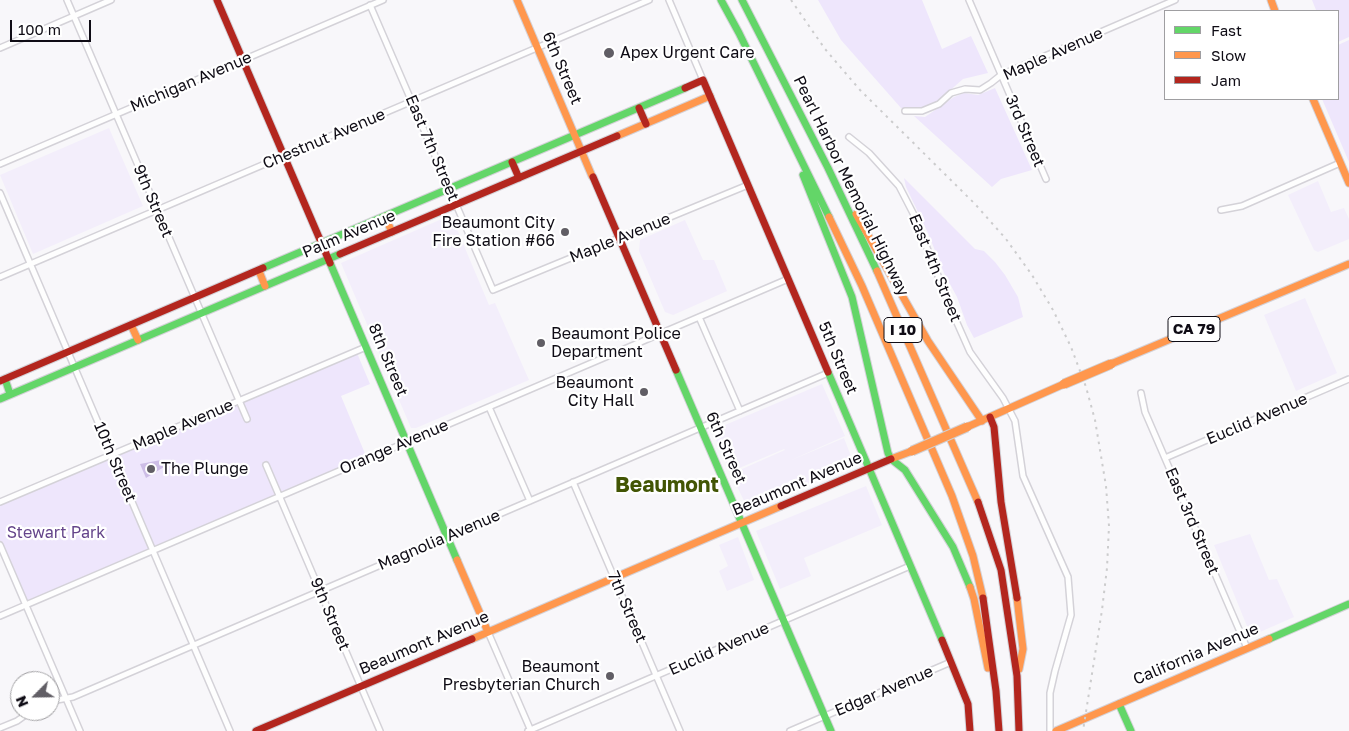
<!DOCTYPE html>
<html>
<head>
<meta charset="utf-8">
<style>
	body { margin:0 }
	#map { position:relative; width:1349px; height:731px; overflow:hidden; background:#f8f7fa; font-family:"Golos Text",sans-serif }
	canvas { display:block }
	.legend { position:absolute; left:1164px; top:10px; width:175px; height:90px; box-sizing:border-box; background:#fff; border:1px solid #9f9ea1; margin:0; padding:6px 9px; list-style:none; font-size:15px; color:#0f0c15 }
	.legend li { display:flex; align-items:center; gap:10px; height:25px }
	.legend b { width:25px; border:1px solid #9f9ea1 }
	.north { position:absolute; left:10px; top:671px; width:50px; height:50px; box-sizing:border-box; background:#fff; border:1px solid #9f9ea1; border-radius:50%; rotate:247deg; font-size:14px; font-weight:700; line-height:20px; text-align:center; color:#0f0c15 }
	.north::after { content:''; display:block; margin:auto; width:18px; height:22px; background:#615e65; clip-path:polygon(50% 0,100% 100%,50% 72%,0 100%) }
	.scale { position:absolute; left:10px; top:20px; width:81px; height:22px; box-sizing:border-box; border:2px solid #0f0c15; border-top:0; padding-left:6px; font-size:15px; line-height:18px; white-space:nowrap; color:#0f0c15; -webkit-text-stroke:4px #fff; paint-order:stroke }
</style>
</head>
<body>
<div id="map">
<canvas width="1349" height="731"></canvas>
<ul class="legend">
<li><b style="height:6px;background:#63d668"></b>Fast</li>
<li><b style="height:6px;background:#ff974d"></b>Slow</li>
<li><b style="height:6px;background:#b3261e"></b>Jam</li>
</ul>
<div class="north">N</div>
<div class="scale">100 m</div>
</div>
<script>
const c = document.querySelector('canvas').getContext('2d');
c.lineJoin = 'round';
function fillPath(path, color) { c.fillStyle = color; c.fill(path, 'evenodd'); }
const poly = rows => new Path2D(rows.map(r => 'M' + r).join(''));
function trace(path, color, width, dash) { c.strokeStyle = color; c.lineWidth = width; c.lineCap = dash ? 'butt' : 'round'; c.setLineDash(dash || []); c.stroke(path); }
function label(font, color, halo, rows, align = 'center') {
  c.font = font + ' "Golos Text",sans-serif'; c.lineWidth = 4.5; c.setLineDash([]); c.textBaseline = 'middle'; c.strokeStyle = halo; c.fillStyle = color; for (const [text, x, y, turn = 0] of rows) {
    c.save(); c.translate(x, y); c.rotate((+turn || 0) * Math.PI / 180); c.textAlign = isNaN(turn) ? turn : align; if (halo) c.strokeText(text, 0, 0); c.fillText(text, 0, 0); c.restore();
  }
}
const built = poly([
	[109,128,143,206,33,254,0,175],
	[1318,181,1331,212,1344,208,1349,219,1349,239,1318,252,1314,250,1288,195],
	[451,215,489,305,495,303,529,380,416,428,411,428,341,263],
	[685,220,703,260,714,260,727,291,673,315,665,312,639,251,640,240],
	[1305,298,1337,373,1296,391,1264,315],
	[822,384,845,436,789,461,844,438,854,464,751,508,747,507,731,474,785,450,784,449,730,472,714,435,718,428],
	[866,486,882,525,804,558,811,576,780,589,756,531],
	[1250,534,1269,580,1277,579,1294,617,1251,636,1214,545],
	[738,537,754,580,727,591,719,571,728,566,719,545]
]);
const green = poly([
	[818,0,922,0,942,49,971,36,988,73,963,79,938,101,921,108,901,108,841,40],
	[1312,0,1349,0,1349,37,1338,42,1338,11,1313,11,1316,10],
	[1349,40,1349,162,1322,99,1338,99,1338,45],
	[995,88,1032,170,1001,179,992,187,914,116,925,117,954,97,964,93,978,95],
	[904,178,975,249,984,251,995,262,1005,275,1018,297,1023,317,974,338,967,325,957,297,944,273,928,233,906,187],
	[357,353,370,384,341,396,366,456,24,603,0,548,0,501]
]);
const water = poly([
	[161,460,164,467,146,478,140,464]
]);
const street = poly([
	[67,0,247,419],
	[669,0,703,80],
	[969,0,1046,179],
	[370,5,493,290,748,185],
	[0,48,111,0],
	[905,111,922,111,939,104,951,93,965,89,980,90,991,83,1001,75,1175,0],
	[849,137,869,153,899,186,914,215,954,316,970,352,1003,398,1015,421,1023,476,1068,577,1071,615,1055,671,1050,693,1050,731],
	[0,164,383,0],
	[0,193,230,731],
	[1221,210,1242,206,1340,163],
	[0,277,649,0],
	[699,317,740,411],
	[1141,393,1145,412,1247,648],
	[489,407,530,501],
	[1165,458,1349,379],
	[266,465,380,731],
	[573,482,680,731],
	[0,502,366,347],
	[0,545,80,731],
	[0,616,788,279],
	[488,632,531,731],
	[50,703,57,700,73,697,828,373],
	[0,728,17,721,31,711],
	[528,731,910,566],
	[790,731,951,662]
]);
const fast = poly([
	[721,0,739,33,829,217],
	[742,0,828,168,877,271],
	[803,175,852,297,888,453,891,459,905,470,953,547,970,587],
	[330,263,457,560],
	[263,268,685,88],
	[676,370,831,731],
	[828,372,942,640],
	[5,379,10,394],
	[0,399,340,254],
	[1269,639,1349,604],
	[1119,704,1131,731]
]);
const slow = poly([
	[517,0,592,176],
	[1271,0,1275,11],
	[1313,99,1349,183],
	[617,136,710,96],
	[856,214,928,341,982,421],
	[385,217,392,232],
	[829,217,862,286,952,496,973,556,983,598],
	[259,271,265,286],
	[877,271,978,502],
	[131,325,138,340],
	[1111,364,1349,264],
	[967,427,1064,384],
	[891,459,912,451],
	[457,560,488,632],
	[970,587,974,599,988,668],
	[1017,598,1023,649,1019,669],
	[472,639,781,506],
	[1056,731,1269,639]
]);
const jam = poly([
	[217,0,330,263],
	[685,88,703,80,828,372],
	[639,108,646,124],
	[512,162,519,178],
	[593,177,676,370],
	[340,254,617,136],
	[0,381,263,268],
	[990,417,994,427,1001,502,1017,598],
	[978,502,1001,570,1017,676,1019,731],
	[781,506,891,459],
	[983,598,996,691,999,731],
	[942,640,968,704,970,731],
	[256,731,472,639]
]);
const rail = poly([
	[791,0,825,49,860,90,975,204,1006,239,1032,275,1053,310,1071,347,1086,387,1095,420,1106,486,1109,526,1107,568,1102,610,1083,731]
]);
const slowBridge = poly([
	[1064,384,1111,364],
	[912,451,967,427]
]);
const markers = [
	[609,53,6,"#615e65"],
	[565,232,5,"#615e65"],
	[541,343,5,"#615e65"],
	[644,392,5,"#615e65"],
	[151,469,5,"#615e65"],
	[610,676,5,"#615e65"]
];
const shields = [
	[1194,329,52],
	[903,330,38]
];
const shieldNames = [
	["CA 79",1194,329],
	["I 10",903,330]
];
const poiNames = [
	["Apex Urgent Care",620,53],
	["Beaumont City",555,223,"right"],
	["Fire Station #66",555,241,"right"],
	["Beaumont Police",551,334],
	["Department",551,352],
	["Beaumont",634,383,"right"],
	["City Hall",634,401,"right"],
	["The Plunge",161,469],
	["Beaumont",600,667,"right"],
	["Presbyterian Church",600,685,"right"]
];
const streetNames = [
	["Maple Avenue",1053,54,-24],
	["6th Street",562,68,67],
	["Michigan Avenue",191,82,-23],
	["3rd Street",1025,131,67],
	["Chestnut Avenue",324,139,-23],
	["East 7th Street",432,148,67],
	["Pearl Harbor Memorial Highway",851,186,64],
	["9th Street",153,201,67],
	["Palm Avenue",349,234,-23],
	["Maple Avenue",620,238,-22],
	["East 4th Street",935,268,68],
	["5th Street",838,358,67],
	["8th Street",388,360,67],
	["Euclid Avenue",1257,419,-23],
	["Maple Avenue",183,425,-23],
	["Orange Avenue",394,447,-23],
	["6th Street",726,448,66],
	["10th Street",115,462,67],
	["Beaumont Avenue",797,484,-23],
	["East 3rd Street",1192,521,67],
	["Magnolia Avenue",439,540,-23],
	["7th Street",627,607,67],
	["9th Street",330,614,67],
	["Beaumont Avenue",424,643,-23],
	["Euclid Avenue",719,649,-24],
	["California Avenue",1196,654,-23],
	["Edgar Avenue",884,691,-23]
];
const parkNames = [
	["Stewart Park",56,533]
];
const districtNames = [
	["Beaumont",667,485]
];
fillPath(built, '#f3eefb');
fillPath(green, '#eee6fc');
fillPath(water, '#cdbde6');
trace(street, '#d4d2d8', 8);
trace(fast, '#d4d2d8', 9);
trace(slow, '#d4d2d8', 9);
trace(jam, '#d4d2d8', 9);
trace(street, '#fefefe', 5);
trace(fast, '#63d668', 7);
trace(slow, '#ff974d', 7);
trace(jam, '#b3261e', 7);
trace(rail, '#cccccd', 2, [2.5, 5]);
trace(slowBridge, '#d1d0d3', 11, []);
trace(slowBridge, '#ff974d', 9);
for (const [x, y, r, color] of markers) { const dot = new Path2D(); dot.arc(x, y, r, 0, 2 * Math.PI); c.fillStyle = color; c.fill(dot); trace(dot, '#fff', 2); }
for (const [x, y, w] of shields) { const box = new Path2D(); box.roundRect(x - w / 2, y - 12.5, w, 25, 4); c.fillStyle = '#fff'; c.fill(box); trace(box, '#0f0c15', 1); }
label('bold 15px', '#0f0c15', null, shieldNames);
label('16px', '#0f0c15', '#fff', poiNames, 'left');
label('16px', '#0f0c15', '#fff', streetNames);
label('16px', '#65458b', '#fff', parkNames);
label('bold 21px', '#425504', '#fff', districtNames);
</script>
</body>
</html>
